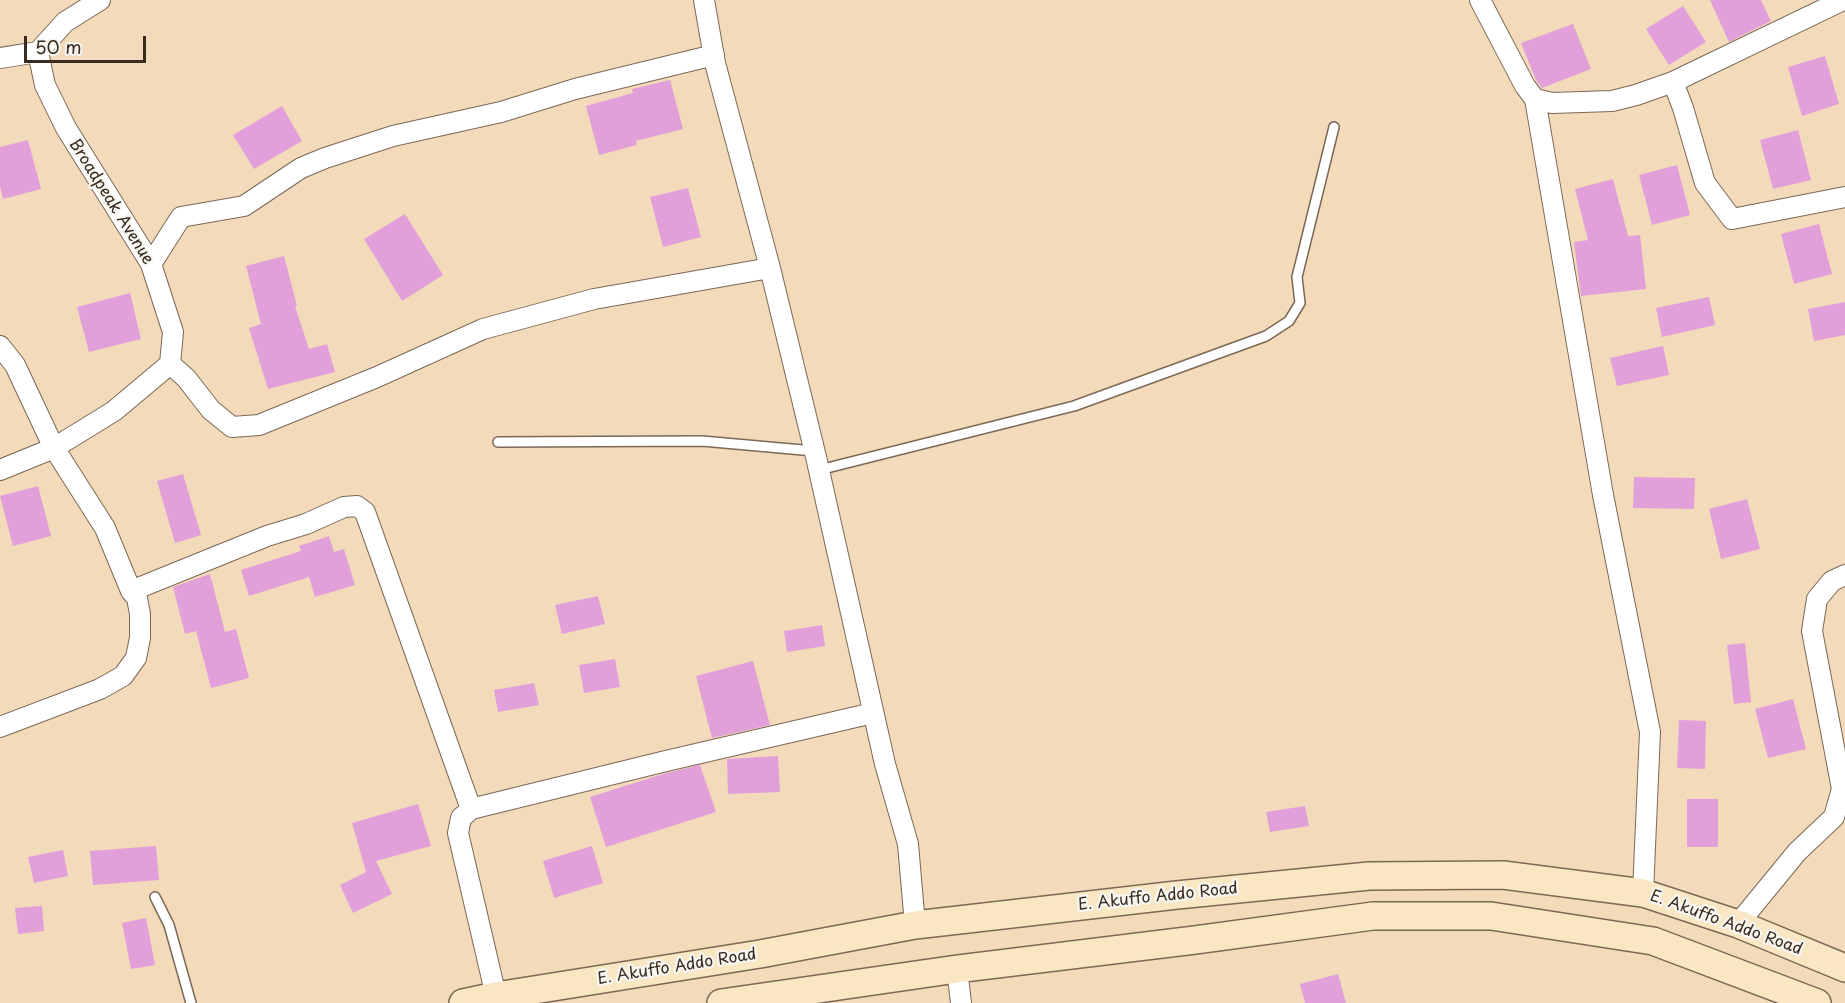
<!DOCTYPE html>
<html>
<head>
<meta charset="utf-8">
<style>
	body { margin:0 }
	#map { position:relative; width:1845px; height:1003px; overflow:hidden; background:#f3dabb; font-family:"Playpen Sans",sans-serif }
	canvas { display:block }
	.scale { position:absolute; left:24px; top:36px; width:122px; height:27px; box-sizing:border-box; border:3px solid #3b2a1e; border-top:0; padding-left:8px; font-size:18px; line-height:21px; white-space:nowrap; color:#3b2a1e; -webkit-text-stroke:4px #f6f6f2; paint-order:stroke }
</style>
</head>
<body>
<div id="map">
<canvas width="1845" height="1003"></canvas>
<div class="scale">50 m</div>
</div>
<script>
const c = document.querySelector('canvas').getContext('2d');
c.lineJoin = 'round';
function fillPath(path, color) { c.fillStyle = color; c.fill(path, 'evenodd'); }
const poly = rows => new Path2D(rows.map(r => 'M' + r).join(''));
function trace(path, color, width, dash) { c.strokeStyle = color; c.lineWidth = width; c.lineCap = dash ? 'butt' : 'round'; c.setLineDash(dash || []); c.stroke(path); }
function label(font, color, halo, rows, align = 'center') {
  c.font = font + ' "Playpen Sans",sans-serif'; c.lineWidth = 4.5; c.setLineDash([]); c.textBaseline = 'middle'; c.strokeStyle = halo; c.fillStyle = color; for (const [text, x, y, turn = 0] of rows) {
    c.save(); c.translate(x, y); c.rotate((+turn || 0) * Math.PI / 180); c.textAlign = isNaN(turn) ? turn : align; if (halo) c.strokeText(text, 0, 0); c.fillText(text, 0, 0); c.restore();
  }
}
const building = poly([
	[1710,0,1761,0,1771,21,1729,42],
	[1683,6,1706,42,1669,65,1646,29],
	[1573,24,1591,69,1542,88,1536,80,1521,43],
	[1825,56,1839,104,1802,116,1788,67],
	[670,80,683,129,636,141,637,145,599,155,586,106,633,93,632,89],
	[282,106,302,141,254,169,233,135],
	[1798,130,1811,180,1773,189,1760,140],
	[28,140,41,189,3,199,0,186,0,147],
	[1677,165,1690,215,1652,225,1639,175],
	[1613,179,1628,236,1640,235,1646,289,1581,296,1574,242,1588,240,1575,189],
	[688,188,701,237,663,247,650,197],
	[405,214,443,275,402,301,364,239],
	[1819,224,1832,274,1794,284,1781,234],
	[284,256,297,306,295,306,309,349,327,344,335,372,268,389,249,328,261,324,246,266],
	[130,293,141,339,89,352,77,307],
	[1709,297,1715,325,1662,337,1656,308],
	[1845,302,1845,335,1814,341,1808,309],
	[1663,346,1669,375,1617,386,1610,358],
	[183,474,201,535,175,543,157,481],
	[1634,477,1695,478,1694,509,1633,508],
	[38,486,51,536,13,546,0,496],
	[1747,499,1760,549,1721,559,1709,509],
	[329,536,334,552,344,549,355,585,315,597,309,577,249,596,241,570,301,551,299,546],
	[210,574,225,632,236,629,249,678,211,688,196,631,185,634,173,587],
	[598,596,605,624,562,634,555,605],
	[822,625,825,646,787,652,784,631],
	[1745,643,1751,702,1734,704,1727,645],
	[615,659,620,687,584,693,579,665],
	[753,661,770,725,712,738,696,676],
	[534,683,539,705,498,712,494,690],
	[1793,699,1806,749,1768,758,1755,709],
	[1679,720,1706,721,1705,769,1677,768],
	[778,756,780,792,728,794,727,759],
	[700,765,716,812,606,847,590,797,663,774],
	[1687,799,1718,799,1718,847,1687,847],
	[418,804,431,846,376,861,392,894,353,913,340,885,366,872,352,823],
	[1305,806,1309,826,1270,832,1266,812],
	[156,846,159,880,93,885,90,851],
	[592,846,603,883,554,898,543,861],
	[63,850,68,876,34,883,28,857],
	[42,906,44,931,18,934,15,908],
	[146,918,155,965,131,969,122,923],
	[1338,974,1346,1003,1305,1003,1300,984]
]);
const service = poly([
	[498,442,702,441,814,451],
	[819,470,1074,406,1266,336,1289,321,1300,303,1297,277,1334,127],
	[155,897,169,925,191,1003]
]);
const minor = poly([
	[704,0,715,63,770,268,816,457,885,764,908,844,915,925],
	[1480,0,1525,86,1535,99,1552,103,1612,101,1636,95,1673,82,1843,0],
	[0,58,38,52],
	[1673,82,1683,108,1705,183,1732,219,1845,197],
	[1535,99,1603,495,1650,732,1643,893],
	[151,264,181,217,244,206,301,168,325,158,393,136,501,112,575,89,714,55],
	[0,346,15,365,54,448,105,528,131,591,137,598,140,614,140,638,136,658,123,676,100,689,0,727],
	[170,364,186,378,211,410,232,427,259,425,377,377,483,329,594,299,770,268],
	[0,470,54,448,114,411,170,364,173,332,151,264,66,128,45,85,38,52,65,22,100,0],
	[131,591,267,536,306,524,344,507,357,506,365,512,471,809],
	[1738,924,1797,852,1834,817,1842,789,1812,631,1817,599,1832,581,1845,575],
	[957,969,961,1003],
	[496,996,458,833,461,818,471,809,666,761,873,713]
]);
const secondary = poly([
	[463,1003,496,996,760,954,915,925,1177,895,1369,876,1503,875,1643,893,1738,924,1845,968],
	[721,1003,957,969,1195,940,1373,916,1491,916,1653,941,1817,1003]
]);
const streetNames = [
	["Broadpeak Avenue",111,202,58],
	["E. Akuffo Addo Road",1158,897,-6],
	["E. Akuffo Addo Road",1726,923,20],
	["E. Akuffo Addo Road",677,967,-9]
];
fillPath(building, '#e2a0da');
trace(service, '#7b6855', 12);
trace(minor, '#7b6855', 22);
trace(secondary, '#7b6855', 30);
trace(service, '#fff', 9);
trace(minor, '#fff', 20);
trace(secondary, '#f9e7c3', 27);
label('16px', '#3b2a1e', '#f6f6f2', streetNames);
</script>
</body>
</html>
